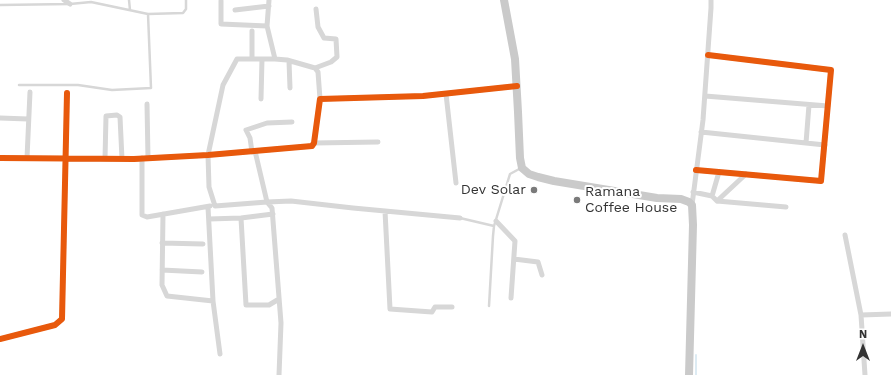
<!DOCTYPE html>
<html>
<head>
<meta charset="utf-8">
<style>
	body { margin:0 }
	#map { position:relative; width:891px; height:375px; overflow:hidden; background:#fff; font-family:"Work Sans",sans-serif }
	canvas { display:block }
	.north { position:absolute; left:843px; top:327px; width:40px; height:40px; -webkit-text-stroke:3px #fff; paint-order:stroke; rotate:0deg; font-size:11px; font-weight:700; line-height:16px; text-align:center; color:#333 }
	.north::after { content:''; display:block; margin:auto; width:14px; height:18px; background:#333; clip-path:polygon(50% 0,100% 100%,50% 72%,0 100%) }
</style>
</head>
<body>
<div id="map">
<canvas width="891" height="375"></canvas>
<div class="north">N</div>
</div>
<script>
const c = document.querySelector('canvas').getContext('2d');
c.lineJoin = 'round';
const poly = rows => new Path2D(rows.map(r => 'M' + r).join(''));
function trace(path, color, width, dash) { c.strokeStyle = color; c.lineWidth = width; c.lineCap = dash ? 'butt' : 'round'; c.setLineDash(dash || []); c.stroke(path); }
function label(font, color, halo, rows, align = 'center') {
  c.font = font + ' "Work Sans",sans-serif'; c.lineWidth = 4; c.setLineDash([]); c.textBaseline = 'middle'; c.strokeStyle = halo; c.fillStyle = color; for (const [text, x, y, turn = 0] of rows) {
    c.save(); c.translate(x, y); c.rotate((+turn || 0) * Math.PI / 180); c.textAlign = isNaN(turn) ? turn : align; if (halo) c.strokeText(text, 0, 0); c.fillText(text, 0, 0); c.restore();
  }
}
const stream = poly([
	[696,355,696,375]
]);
const service = poly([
	[129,0,130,10],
	[0,5,70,4,91,2,148,14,183,13,186,9,186,0],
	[19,85,78,85,112,90,151,88,148,14],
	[460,218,494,226],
	[489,306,493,236,494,226,510,174,521,168]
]);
const minor = poly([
	[64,0,70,4],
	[269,0,267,26,275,59],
	[221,1,221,24,267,26],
	[235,10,269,6],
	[252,31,252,59],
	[289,61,290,88],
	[315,68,331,62,337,57,336,39,324,38,318,27,316,9],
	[446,94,456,183],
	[705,96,828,106],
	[261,99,262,59],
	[147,104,148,158],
	[0,118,28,119],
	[701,132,825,145],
	[314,143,378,142],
	[806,143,809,105],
	[255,151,267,202,291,201,353,208,460,218],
	[252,152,250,138,246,130,267,123,292,122],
	[0,158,134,159,208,155,312,146,314,143,320,99,423,96,517,86],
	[27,158,30,92],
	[142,158,142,215,147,217,210,206],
	[105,159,106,116,117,115,120,117,122,159],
	[696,170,821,181,831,70,708,55],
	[693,192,712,196,717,201,786,207],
	[712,196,719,172],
	[717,201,746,174],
	[692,205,703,120,711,8,711,0],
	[208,207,213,301,220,354],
	[385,211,390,309,432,312,435,307,452,307],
	[163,214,162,285,167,296,213,301],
	[241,218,246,305,269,305,279,299],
	[209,219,241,218,273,214],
	[496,221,515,241,511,298],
	[845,235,861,315,865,375],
	[162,243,203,244],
	[514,259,538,262,542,275],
	[162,270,202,272],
	[861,315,891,314],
	[0,339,55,325,62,319,67,93],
	[279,375,281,323,272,208,267,202,215,206,209,187,208,155,223,85,237,59,275,59,287,60,315,68,318,72,320,99]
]);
const primary = poly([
	[504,0,515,59,518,112,520,158,522,168,529,174,538,177,554,181,657,198,681,199,689,202,692,205,693,225,689,375]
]);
const cycleway = poly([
	[0,158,134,159,208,155,312,146,314,143,320,99,423,96,517,86],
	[696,170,821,181,831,70,708,55],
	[0,339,55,325,62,319,67,93]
]);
const markers = [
	[534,190,4,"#7a7a7a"],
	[577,200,4,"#7a7a7a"]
];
const poiNames = [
	["Dev Solar",526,190],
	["Ramana",585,192,"left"],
	["Coffee House",585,208,"left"]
];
trace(stream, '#ddebf3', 2);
trace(service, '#d7d7d7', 2.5);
trace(minor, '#d7d7d7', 5);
trace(primary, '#cacaca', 8);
trace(cycleway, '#e8590c', 6);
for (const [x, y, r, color] of markers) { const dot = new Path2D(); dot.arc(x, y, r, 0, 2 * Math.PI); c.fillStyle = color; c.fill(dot); trace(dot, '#fff', 1.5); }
label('14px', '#333', '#fff', poiNames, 'right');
</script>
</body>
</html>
